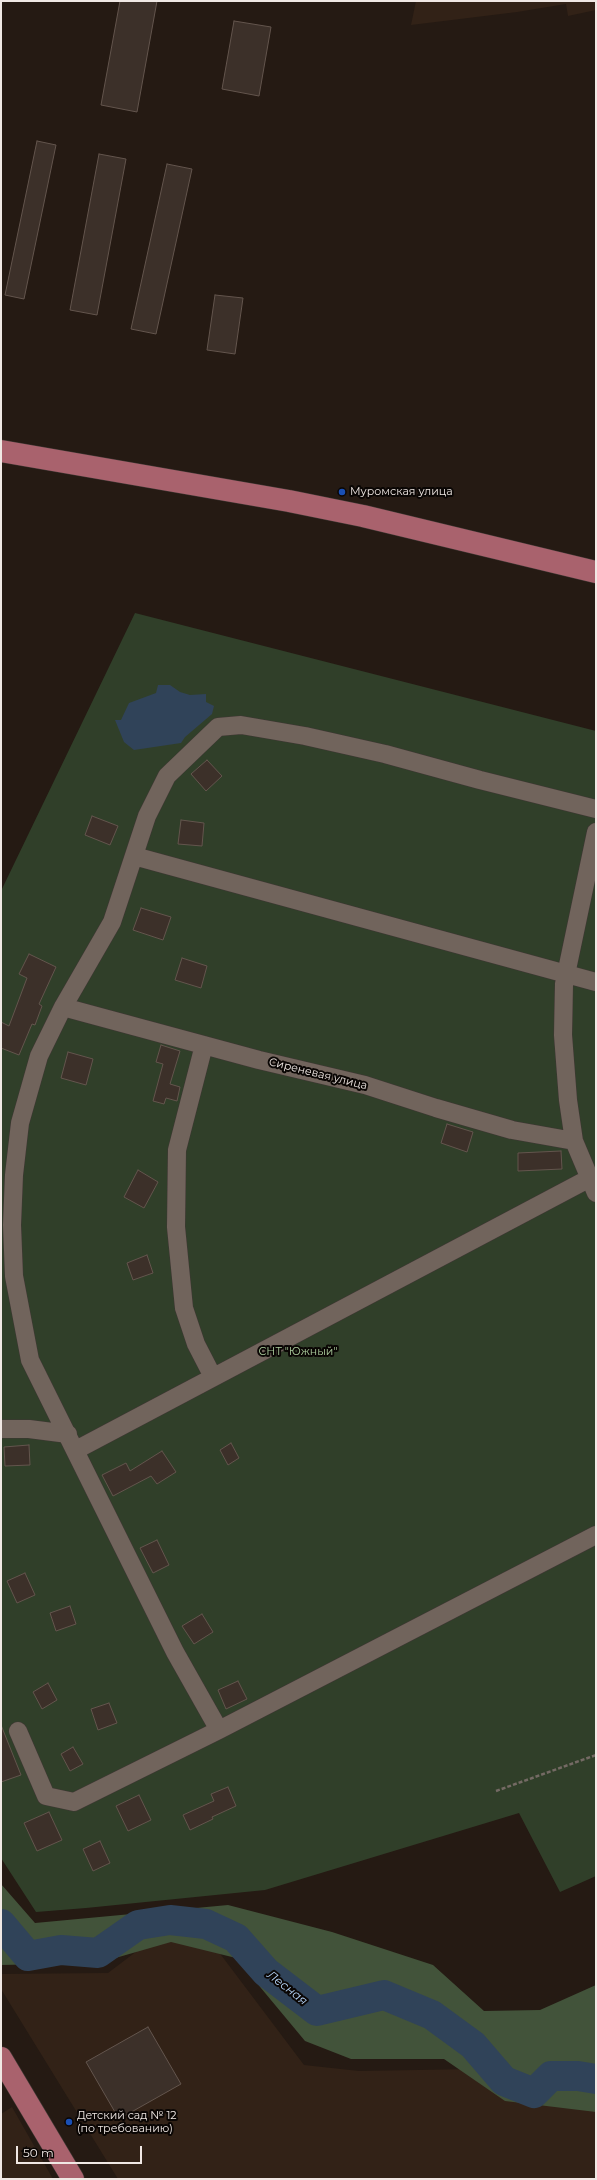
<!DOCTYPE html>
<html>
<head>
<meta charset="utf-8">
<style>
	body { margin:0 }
	#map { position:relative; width:597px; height:2180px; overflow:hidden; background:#251a13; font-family:Montserrat,sans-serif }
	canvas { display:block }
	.frame { position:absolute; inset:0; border:2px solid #f0e8e4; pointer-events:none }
	.scale { position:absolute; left:16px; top:2146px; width:126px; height:18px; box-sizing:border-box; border:2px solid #f0e8e4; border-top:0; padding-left:5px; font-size:12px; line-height:14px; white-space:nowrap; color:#f0e8e4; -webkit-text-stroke:3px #0a0604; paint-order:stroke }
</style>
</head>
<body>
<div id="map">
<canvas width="597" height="2180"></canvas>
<div class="frame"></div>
<div class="scale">50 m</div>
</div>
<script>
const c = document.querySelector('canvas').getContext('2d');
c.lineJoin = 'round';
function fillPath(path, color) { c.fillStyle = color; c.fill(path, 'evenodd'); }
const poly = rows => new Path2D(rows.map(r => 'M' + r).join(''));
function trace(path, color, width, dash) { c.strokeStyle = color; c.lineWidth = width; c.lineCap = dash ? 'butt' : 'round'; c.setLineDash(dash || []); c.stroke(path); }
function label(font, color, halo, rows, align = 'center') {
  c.font = font + ' Montserrat,sans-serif'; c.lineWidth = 4; c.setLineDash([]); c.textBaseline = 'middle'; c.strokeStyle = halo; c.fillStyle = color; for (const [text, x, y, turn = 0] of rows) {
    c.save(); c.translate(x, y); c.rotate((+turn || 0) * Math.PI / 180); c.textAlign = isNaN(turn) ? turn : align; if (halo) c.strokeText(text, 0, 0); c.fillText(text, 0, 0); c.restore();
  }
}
const built = poly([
	[416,1,596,1,596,10,568,16,566,4,517,12,411,25],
	[203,1931,304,2065,359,2071,476,2069,596,2079,596,2179,118,2179,1,1989,1,1974,108,1973,162,1932],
	[12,2107,53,2179,1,2179,1,2114]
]);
const green = poly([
	[135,613,596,731,596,1876,560,1892,519,1813,265,1890,86,1908,36,1912,1,1858,1,891]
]);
const forest = poly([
	[1,1884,35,1923,228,1905,332,1932,433,1965,484,2011,540,2010,596,1985,596,2112,505,2101,444,2059,351,2059,305,2041,236,1958,171,1942,98,1963,1,1965]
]);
const water = poly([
	[158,685,170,685,180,692,190,695,206,694,206,702,214,706,212,714,185,737,181,743,134,750,124,742,115,720,121,720,129,703,156,693]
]);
const river = poly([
	[1,1924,28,1956,61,1950,98,1953,138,1925,170,1920,206,1924,236,1938,266,1972,317,2011,384,1995,432,2015,473,2045,504,2081,534,2093,551,2076,578,2076,596,2079]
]);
const building = poly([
	[120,1,157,1,137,112,101,105,120,1],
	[234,21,271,27,259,96,222,89,234,21],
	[37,141,56,145,24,299,5,295,37,141],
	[99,154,126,159,97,315,70,310,99,154],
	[167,164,192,169,156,334,131,329,167,164],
	[215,295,243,298,235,354,207,350,215,295],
	[207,760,222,776,206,791,191,774,207,760],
	[92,816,118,826,110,845,85,835,92,816],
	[181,820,204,823,202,846,178,844,181,820],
	[141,908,171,917,163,940,133,930,141,908],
	[29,954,56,967,39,1004,42,1006,35,1025,32,1024,19,1055,1,1048,1,1022,9,1026,27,978,19,974,29,954],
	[182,958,207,966,201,988,175,980,182,958],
	[161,1045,180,1051,170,1084,180,1087,177,1101,166,1098,164,1104,153,1101,163,1064,156,1062,161,1045],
	[68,1052,93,1059,86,1085,61,1078,68,1052],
	[447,1124,473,1132,467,1152,441,1143,447,1124],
	[561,1151,562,1169,518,1171,518,1153,561,1151],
	[138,1170,158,1182,144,1208,124,1197,138,1170],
	[147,1255,153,1273,133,1280,127,1263,147,1255],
	[231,1443,239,1458,228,1465,220,1450,231,1443],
	[29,1445,30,1465,5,1466,4,1447,29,1445],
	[162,1451,176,1472,157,1484,151,1476,113,1496,102,1475,126,1463,130,1471,162,1451],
	[157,1540,169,1565,153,1573,140,1548,157,1540],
	[25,1573,35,1595,17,1603,7,1581,25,1573],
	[70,1606,76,1624,56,1631,50,1613,70,1606],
	[202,1614,213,1632,194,1644,182,1626,202,1614],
	[238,1681,247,1699,226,1709,218,1690,238,1681],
	[48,1683,57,1700,42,1709,33,1692,48,1683],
	[109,1703,117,1723,98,1730,91,1709,109,1703],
	[1,1725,21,1775,1,1782,1,1725],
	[73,1747,83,1764,70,1771,61,1754,73,1747],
	[228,1787,236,1806,212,1817,213,1819,190,1830,183,1815,214,1801,211,1794,228,1787],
	[139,1795,151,1820,128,1831,116,1806,139,1795],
	[49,1812,62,1840,37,1851,24,1823,49,1812],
	[100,1841,110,1863,93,1871,83,1849,100,1841],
	[148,2027,181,2084,119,2119,86,2062,148,2027]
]);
const path = poly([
	[496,1791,596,1755]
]);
const minor = poly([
	[596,832,564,984,563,1035,568,1100,574,1141,596,1193],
	[134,856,596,982],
	[63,1007,259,1060,365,1085,436,1108,512,1130,574,1141],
	[204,1045,177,1150,176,1227,184,1308,196,1344,213,1377],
	[1,1429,29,1429,68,1434],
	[76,1450,590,1178],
	[219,1730,175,1652,30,1360,14,1276,12,1225,14,1175,20,1123,39,1056,63,1007,112,922,147,816,167,776,218,727,241,725,305,736,385,754,480,780,596,809],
	[18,1731,46,1796,74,1802,219,1730,596,1535]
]);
const major = poly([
	[1,451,289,501,363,516,596,572],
	[1,2058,73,2179]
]);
const markers = [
	[342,492,4,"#1a4fb4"],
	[69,2122,4,"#1a4fb4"]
];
const poiNames = [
	["Муромская улица",350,492],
	["Детский сад № 12",77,2116],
	["(по требованию)",77,2129]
];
const streetNames = [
	["Сиреневая улица",318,1074,14]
];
const parkNames = [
	["СНТ \"Южный\"",298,1352]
];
const waterNames = [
	["Лесная",287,1988,38]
];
fillPath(built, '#322217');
fillPath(green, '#303f29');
fillPath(forest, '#42533a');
fillPath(water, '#304359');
trace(river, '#304359', 30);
fillPath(building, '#3c3029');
trace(building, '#63554d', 1);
trace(minor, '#3f3734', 19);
trace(major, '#3f3734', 23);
trace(path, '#746a64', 2.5, [4, 2]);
trace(minor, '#71645c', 18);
trace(major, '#a9626d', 22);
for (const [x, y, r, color] of markers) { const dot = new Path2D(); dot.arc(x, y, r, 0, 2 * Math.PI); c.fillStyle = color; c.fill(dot); trace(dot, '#0a0604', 1.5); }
label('11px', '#f0e8e4', '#0a0604', poiNames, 'left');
label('11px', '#f0e8e4', '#0a0604', streetNames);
label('11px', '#adce9e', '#0a0604', parkNames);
label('italic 12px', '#b5d4f8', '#0a0604', waterNames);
</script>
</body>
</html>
